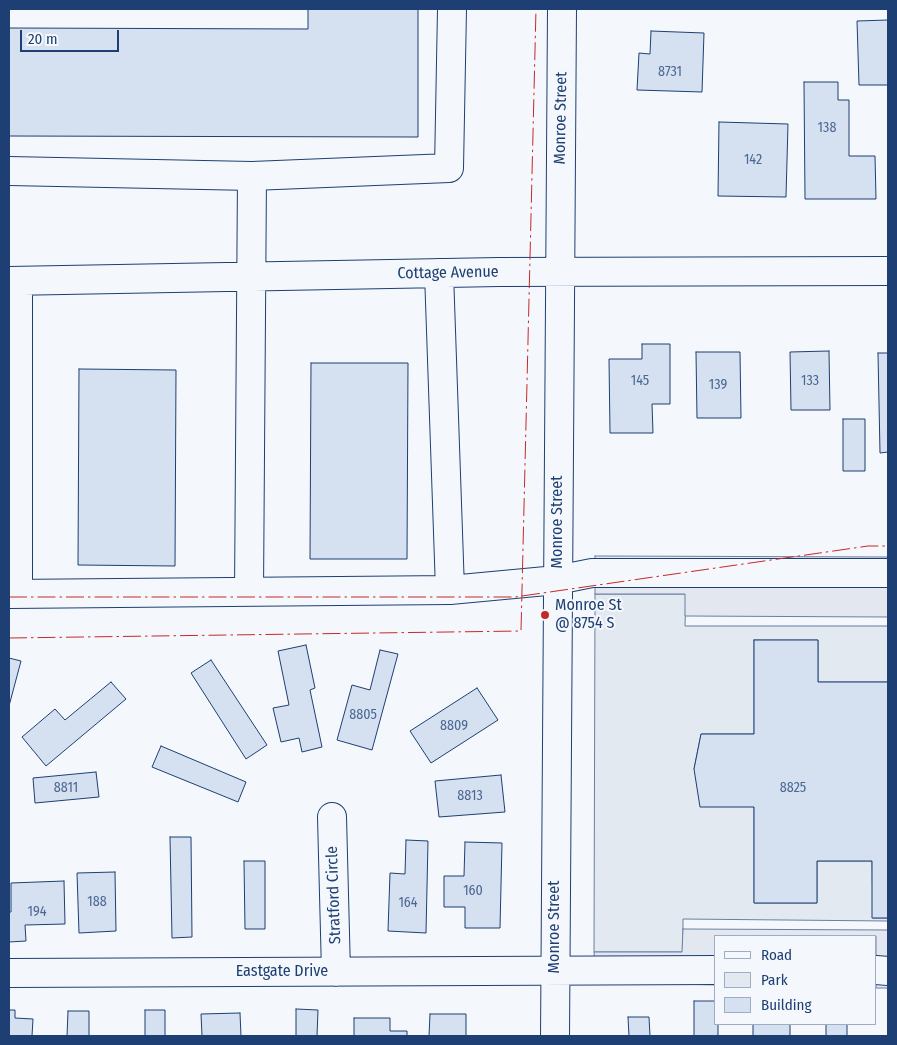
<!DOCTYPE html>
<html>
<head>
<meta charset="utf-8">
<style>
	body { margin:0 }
	#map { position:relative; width:897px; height:1045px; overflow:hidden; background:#f4f7fb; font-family:"Fira Sans Condensed",sans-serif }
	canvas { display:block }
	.frame { position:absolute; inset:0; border:10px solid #1d3f73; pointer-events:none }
	.legend { position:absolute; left:714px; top:935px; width:162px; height:90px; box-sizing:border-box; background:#f4f7fb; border:1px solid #9eadc5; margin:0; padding:6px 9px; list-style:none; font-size:15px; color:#1d3f73 }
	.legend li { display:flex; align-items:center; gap:10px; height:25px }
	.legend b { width:25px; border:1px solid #9eadc5 }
	.scale { position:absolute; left:20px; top:30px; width:99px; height:22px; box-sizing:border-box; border:2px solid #1d3f73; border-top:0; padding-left:6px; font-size:15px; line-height:18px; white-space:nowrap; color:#1d3f73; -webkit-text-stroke:4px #f4f7fb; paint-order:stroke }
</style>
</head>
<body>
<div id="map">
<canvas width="897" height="1045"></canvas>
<div class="frame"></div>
<ul class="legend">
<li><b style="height:6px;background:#f4f7fb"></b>Road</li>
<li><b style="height:14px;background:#e3e9f0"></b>Park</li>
<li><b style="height:14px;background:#d5e0f0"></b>Building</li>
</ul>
<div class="scale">20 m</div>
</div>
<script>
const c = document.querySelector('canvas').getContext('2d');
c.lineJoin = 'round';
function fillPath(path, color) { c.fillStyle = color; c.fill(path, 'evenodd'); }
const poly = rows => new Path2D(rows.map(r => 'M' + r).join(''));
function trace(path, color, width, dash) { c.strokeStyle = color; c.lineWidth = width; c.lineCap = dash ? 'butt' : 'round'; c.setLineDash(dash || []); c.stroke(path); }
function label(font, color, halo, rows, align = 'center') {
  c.font = font + ' "Fira Sans Condensed",sans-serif'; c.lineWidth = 4; c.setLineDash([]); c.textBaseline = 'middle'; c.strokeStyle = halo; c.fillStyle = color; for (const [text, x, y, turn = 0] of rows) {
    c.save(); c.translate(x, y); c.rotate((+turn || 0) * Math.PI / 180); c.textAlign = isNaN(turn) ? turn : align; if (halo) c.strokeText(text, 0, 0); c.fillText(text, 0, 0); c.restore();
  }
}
const green = poly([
	[595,594,686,594,685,626,888,626,888,682,818,682,818,640,754,640,754,734,701,734,694,769,754,807,754,903,817,903,817,861,872,861,873,918,888,918,888,921,683,919,683,952,594,952,595,594]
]);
const parking = poly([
	[595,556,888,557,888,617,685,616,685,594,595,594,595,556],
	[683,929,888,930,888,988,876,988,876,936,716,936,716,985,596,982,594,952,682,952,683,929]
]);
const building = poly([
	[308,9,418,9,418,137,9,136,9,28,308,29,308,9],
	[888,20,888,85,859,85,857,21,888,20],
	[651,31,704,33,702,92,637,90,639,53,650,54,651,31],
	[804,82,838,82,838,100,849,100,849,156,875,156,876,199,805,199,804,82],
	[719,122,788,124,786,197,718,196,719,122],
	[642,344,670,344,670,404,652,404,653,433,610,433,609,359,642,359,642,344],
	[829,351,830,410,791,410,790,352,829,351],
	[696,352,740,352,741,418,697,418,696,352],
	[878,353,888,353,888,452,880,453,878,353],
	[311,363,408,363,407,559,310,559,311,363],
	[79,369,176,370,175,566,78,565,79,369],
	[843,419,865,419,865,471,843,471,843,419],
	[754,640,818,640,818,682,888,682,888,918,872,918,872,861,817,861,817,903,754,903,754,807,700,807,694,769,701,734,754,734,754,640],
	[306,645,315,688,310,690,322,747,302,752,299,738,281,742,273,708,289,705,278,651,306,645],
	[380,650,398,654,372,750,337,740,352,685,370,690,380,650],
	[9,658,21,661,9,706,9,658],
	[211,660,267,745,246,759,191,673,211,660],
	[111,682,126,699,46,766,22,737,55,709,65,720,111,682],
	[477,688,498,720,431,763,410,731,477,688],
	[161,746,246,782,238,802,152,767,161,746],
	[96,772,99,797,35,803,33,778,96,772],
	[501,775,505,812,439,817,435,781,501,775],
	[170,837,191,837,192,937,172,938,170,837],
	[406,840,428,841,426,933,388,931,390,873,405,874,406,840],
	[465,842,502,843,500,928,465,928,465,907,444,907,444,876,464,876,465,842],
	[244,861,265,861,265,929,245,929,244,861],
	[115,872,116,931,79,933,77,873,115,872],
	[64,881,65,924,25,925,26,941,9,942,9,912,11,912,11,883,64,881],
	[694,1001,716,1001,716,1024,718,1024,718,1036,694,1036,694,1001],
	[296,1009,318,1010,317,1036,296,1036,296,1009],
	[9,1010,15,1010,15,1018,33,1019,32,1036,9,1036,9,1010],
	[145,1010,165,1010,165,1036,145,1036,145,1010],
	[68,1011,89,1011,89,1036,67,1036,68,1011],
	[240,1013,241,1036,202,1036,201,1014,240,1013],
	[430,1014,466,1014,466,1036,429,1036,430,1014],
	[628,1017,649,1017,650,1036,629,1036,628,1017],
	[354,1018,390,1018,390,1031,407,1031,407,1036,354,1036,354,1018],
	[753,1024,790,1024,790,1036,753,1036,753,1024],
	[826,1024,847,1024,847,1036,826,1036,826,1024]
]);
const minor = poly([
	[9,171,252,176],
	[439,273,450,590],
	[9,281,499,272,888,271],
	[18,281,18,594],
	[249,592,252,176,449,168,452,9],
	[9,594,450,590,557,580,592,573,888,573],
	[332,817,336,972],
	[876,970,888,971],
	[9,973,716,970],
	[555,1036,562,9]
]);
const power = poly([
	[9,597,515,597,868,546,888,546],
	[9,638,521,631,536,9]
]);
const markers = [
	[545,615,5,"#c62828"]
];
const numberNames = [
	["8731",670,72],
	["138",827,128],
	["142",753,160],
	["145",640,381],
	["133",810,381],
	["139",718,385],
	["8805",363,715],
	["8809",454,726],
	["8811",66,788],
	["8825",793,788],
	["8813",470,796],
	["160",473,891],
	["188",97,902],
	["164",408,903],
	["194",37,912]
];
const streetNames = [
	["Monroe Street",561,118,-89],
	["Cottage Avenue",448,273,-1],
	["Monroe Street",558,522,-90],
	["Stratford Circle",334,895,-92],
	["Monroe Street",555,927,-90],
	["Eastgate Drive",282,972]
];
const poiNames = [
	["Monroe St",555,606],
	["@ 8754 S",555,624]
];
fillPath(green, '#e3e9f0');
trace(green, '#687fa3', 1);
fillPath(parking, '#e3e8f0');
trace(parking, '#687fa3', 1);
fillPath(building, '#d5e0f0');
trace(building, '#1d3f73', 1);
trace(minor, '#1d3f73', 30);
trace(minor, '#f4f7fb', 28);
trace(power, '#c62828', 1, [18, 4, 2.5, 4]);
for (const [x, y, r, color] of markers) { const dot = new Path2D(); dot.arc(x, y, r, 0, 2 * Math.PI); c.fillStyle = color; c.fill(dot); trace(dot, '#f4f7fb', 2); }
label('14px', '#4b6792', null, numberNames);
label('16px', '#1d3f73', '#f4f7fb', streetNames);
label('16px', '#1d3f73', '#f4f7fb', poiNames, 'left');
</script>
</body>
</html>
